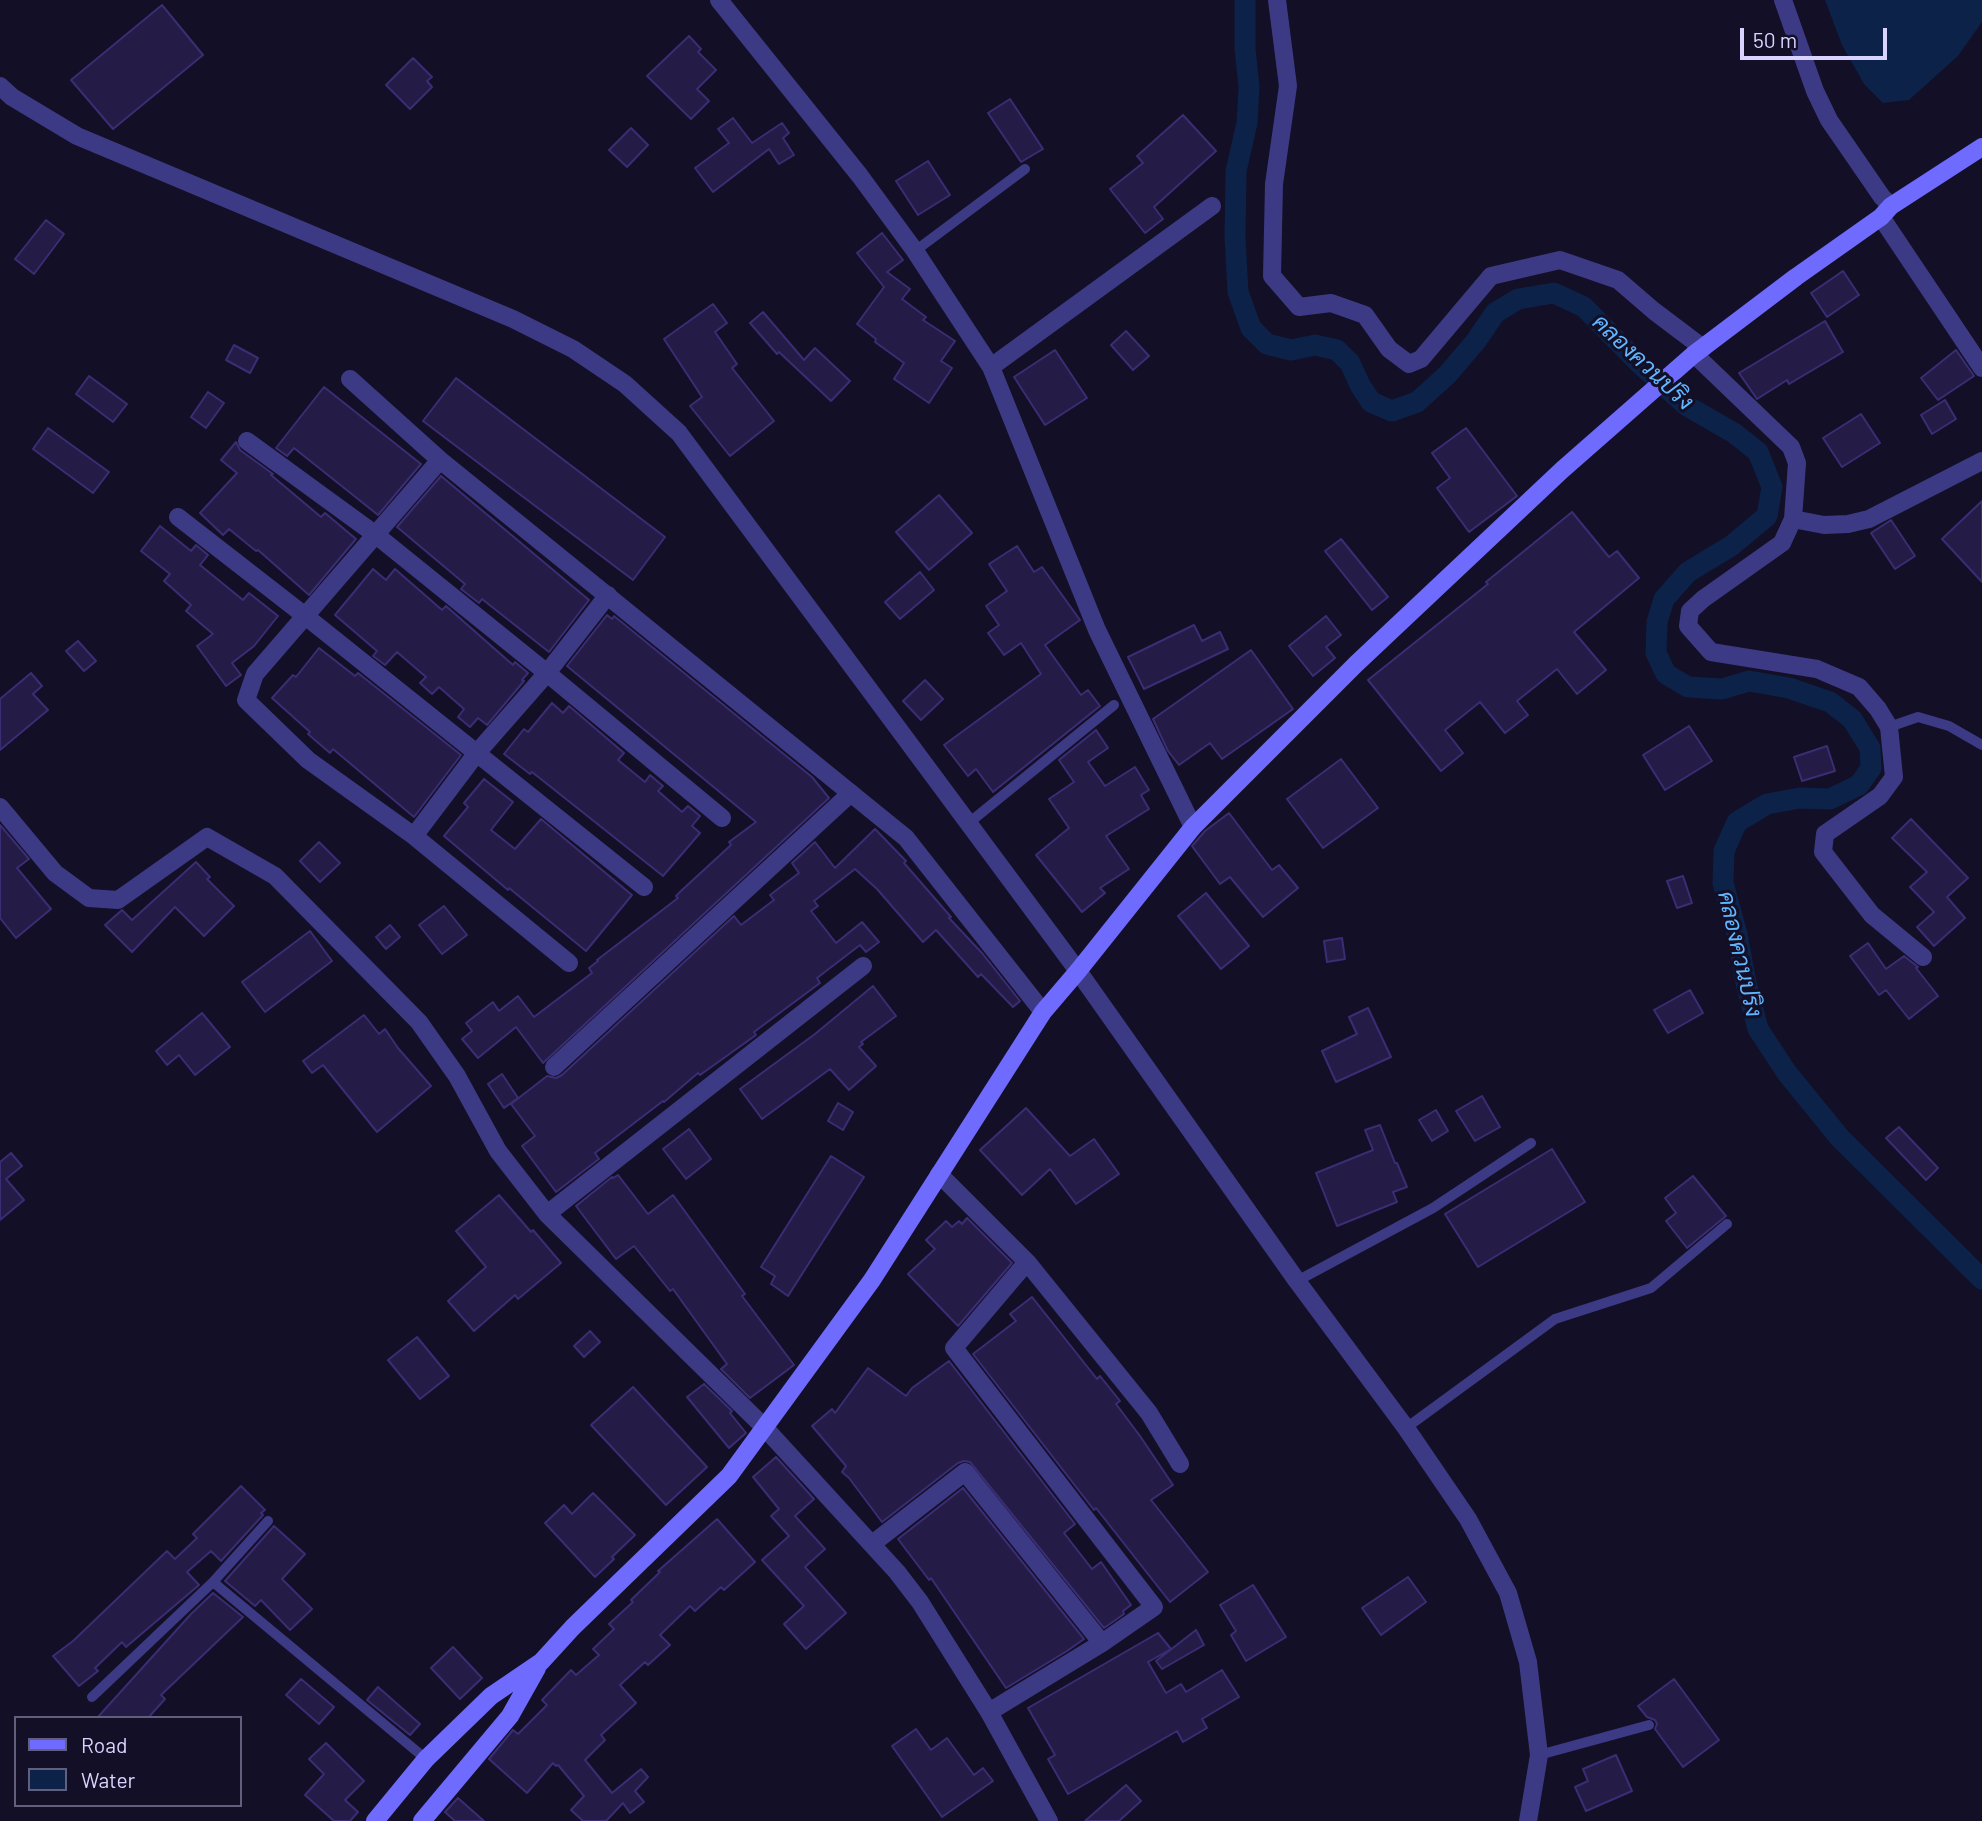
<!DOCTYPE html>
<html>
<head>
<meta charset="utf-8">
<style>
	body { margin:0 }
	#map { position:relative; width:1982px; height:1821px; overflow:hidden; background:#130f26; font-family:Barlow,sans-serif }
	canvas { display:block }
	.legend { position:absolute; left:14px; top:1716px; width:228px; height:91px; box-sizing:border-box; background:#130f26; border:2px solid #625e7d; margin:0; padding:9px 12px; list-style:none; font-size:21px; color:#d9d4ff }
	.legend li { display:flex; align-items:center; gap:14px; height:35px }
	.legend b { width:35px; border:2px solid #625e7d }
	.scale { position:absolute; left:1740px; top:28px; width:147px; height:32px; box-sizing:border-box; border:4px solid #d9d4ff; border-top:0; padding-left:9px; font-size:21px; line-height:24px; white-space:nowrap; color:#d9d4ff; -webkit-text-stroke:5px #130f26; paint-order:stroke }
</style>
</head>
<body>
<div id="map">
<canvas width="1982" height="1821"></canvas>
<ul class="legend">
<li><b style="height:9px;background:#6f6bff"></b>Road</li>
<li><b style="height:19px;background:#0c2248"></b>Water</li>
</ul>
<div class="scale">50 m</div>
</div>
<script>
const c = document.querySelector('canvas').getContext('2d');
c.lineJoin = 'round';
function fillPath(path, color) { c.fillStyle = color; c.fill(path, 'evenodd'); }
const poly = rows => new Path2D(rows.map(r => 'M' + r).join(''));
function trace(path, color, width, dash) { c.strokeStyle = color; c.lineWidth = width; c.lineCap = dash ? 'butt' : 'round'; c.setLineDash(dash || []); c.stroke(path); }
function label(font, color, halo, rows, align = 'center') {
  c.font = font + ' Barlow,Sarabun,sans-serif'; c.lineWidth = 6; c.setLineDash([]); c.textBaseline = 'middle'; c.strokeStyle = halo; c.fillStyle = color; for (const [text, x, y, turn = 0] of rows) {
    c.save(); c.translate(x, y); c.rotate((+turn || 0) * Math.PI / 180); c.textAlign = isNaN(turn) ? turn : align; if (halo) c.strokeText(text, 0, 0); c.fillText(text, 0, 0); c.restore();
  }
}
const water = poly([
	[1825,0,1982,0,1982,22,1958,56,1909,100,1883,103,1864,84,1842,45]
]);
const canal = poly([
	[1245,0,1245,49,1249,87,1247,123,1236,171,1235,238,1238,292,1251,328,1267,344,1291,350,1315,345,1337,350,1350,363,1360,385,1371,402,1392,411,1417,402,1447,375,1476,341,1495,313,1518,299,1554,293,1584,307,1640,364,1687,406,1734,433,1758,452,1772,487,1767,516,1731,546,1688,572,1664,599,1657,622,1656,653,1666,674,1688,687,1722,689,1749,681,1789,688,1830,702,1852,719,1870,748,1871,768,1859,785,1830,799,1800,798,1767,804,1737,822,1724,851,1723,883,1737,934,1746,983,1758,1029,1787,1073,1840,1138,1982,1279]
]);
const building = poly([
	[162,5,203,55,113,129,71,80,162,5],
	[689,36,701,49,698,52,716,70,697,89,709,101,691,119,647,76,689,36],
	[413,58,432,77,427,81,432,87,410,109,386,85,413,58],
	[1010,99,1043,149,1021,162,988,113,1010,99],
	[1183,115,1216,151,1154,207,1163,219,1145,233,1110,189,1143,163,1137,156,1183,115],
	[733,118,752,143,782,123,789,133,783,138,794,155,779,164,769,149,713,192,695,168,729,143,718,129,733,118],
	[631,128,648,145,627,167,609,150,631,128],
	[928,161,950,195,918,215,896,181,928,161],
	[46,220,64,234,34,274,15,259,46,220],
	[882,233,903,260,887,272,910,289,902,299,926,317,923,320,955,341,941,361,952,368,929,403,894,379,904,363,875,342,876,339,857,324,884,287,857,253,882,233],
	[1843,271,1859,295,1827,317,1811,293,1843,271],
	[713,304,727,323,715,332,737,364,732,368,774,421,730,456,690,406,702,397,664,339,713,304],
	[763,312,804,360,815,348,850,381,831,401,779,352,777,354,750,323,763,312],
	[1825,321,1843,352,1789,384,1787,380,1757,399,1739,373,1825,321],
	[1126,331,1149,356,1133,370,1111,345,1126,331],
	[234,345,258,358,250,373,226,360,234,345],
	[1055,350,1087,398,1045,425,1014,377,1055,350],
	[1956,350,1974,376,1938,400,1921,378,1956,350],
	[89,376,127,404,113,422,76,394,89,376],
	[456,378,665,537,633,580,423,421,456,378],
	[324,387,421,464,378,515,294,448,287,456,276,448,324,387],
	[208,392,224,403,206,428,191,417,208,392],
	[1945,400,1956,419,1932,434,1921,415,1945,400],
	[1861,414,1880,443,1842,467,1823,438,1861,414],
	[48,428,109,472,93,493,33,449,48,428],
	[1466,428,1517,496,1469,532,1437,488,1450,478,1432,453,1466,428],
	[236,442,240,450,273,474,271,475,321,517,325,513,356,539,309,595,258,550,256,551,229,529,223,535,200,513,237,473,221,460,236,442],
	[441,476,589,600,549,652,482,599,479,603,461,589,465,584,397,527,441,476],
	[939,495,972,533,929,570,896,532,939,495],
	[1982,501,1982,582,1942,539,1982,501],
	[1572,512,1609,557,1617,551,1639,578,1574,632,1606,670,1577,694,1557,669,1517,701,1528,715,1505,733,1480,702,1445,730,1463,753,1441,771,1368,680,1488,584,1486,582,1572,512],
	[1891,520,1915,556,1895,569,1871,533,1891,520],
	[160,526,191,551,196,545,208,555,200,565,243,600,249,593,278,616,254,646,232,663,241,675,226,686,197,646,213,634,186,611,191,605,164,581,170,574,141,551,160,526],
	[1341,539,1388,597,1372,610,1325,551,1341,539],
	[1017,546,1034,572,1042,567,1080,620,1045,645,1081,695,1088,690,1100,706,993,792,976,769,968,776,944,745,1041,674,1021,643,1004,655,988,633,999,625,986,606,1007,591,989,564,1017,546],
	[373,569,386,580,395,569,442,610,446,606,513,665,515,662,528,673,522,680,524,681,487,725,478,718,470,727,458,717,464,709,439,687,432,694,420,683,426,677,397,652,385,665,373,656,377,651,335,615,373,569],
	[920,572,934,590,900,619,885,602,920,572],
	[607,615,612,619,614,616,812,777,829,798,543,1063,516,1027,478,1058,462,1039,472,1031,466,1023,493,1002,499,1011,518,996,534,1017,592,973,589,968,598,961,597,960,678,898,676,896,682,890,731,845,729,842,756,822,567,666,607,615],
	[1326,616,1341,635,1326,647,1335,658,1313,676,1289,646,1326,616],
	[1194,625,1202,641,1220,632,1228,649,1144,689,1128,657,1194,625],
	[78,641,96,661,84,671,66,651,78,641],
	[319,648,355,676,358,673,461,755,414,817,333,749,330,753,308,734,310,732,272,698,293,675,296,677,319,648],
	[1251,650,1293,709,1222,759,1210,743,1179,765,1168,751,1153,719,1251,650],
	[31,673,42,686,33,694,48,710,0,750,0,699,31,673],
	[925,680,943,699,921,720,903,701,925,680],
	[552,703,563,713,569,706,624,753,618,760,645,782,650,775,663,786,658,791,682,812,688,806,700,816,692,826,700,833,663,876,532,772,530,774,504,754,524,729,528,732,552,703],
	[1689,726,1712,761,1665,790,1643,755,1689,726],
	[1096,730,1108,748,1088,762,1105,786,1135,767,1149,790,1141,795,1149,809,1106,836,1129,869,1100,888,1105,893,1082,912,1036,855,1069,828,1049,799,1074,782,1059,760,1096,730],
	[1827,746,1835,771,1802,781,1794,757,1827,746],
	[1341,759,1378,808,1323,848,1287,799,1341,759],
	[484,779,513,802,491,830,515,849,541,819,632,895,586,951,509,888,508,890,444,836,468,807,464,803,484,779],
	[1229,813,1272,870,1279,865,1298,888,1263,917,1230,877,1220,884,1192,846,1205,831,1229,813],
	[1911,819,1968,878,1947,897,1965,918,1934,946,1917,927,1934,912,1910,887,1927,872,1892,838,1911,819],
	[0,825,29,859,17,868,51,909,16,938,0,918,0,825],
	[875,829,906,861,904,863,951,917,949,918,982,953,1020,1001,1013,1007,981,974,978,977,936,930,923,942,877,889,855,869,814,901,818,906,811,911,836,943,862,922,879,942,866,952,860,945,817,978,820,983,754,1032,756,1035,700,1075,698,1073,664,1102,663,1101,595,1153,599,1159,556,1192,522,1146,535,1136,511,1104,547,1076,556,1078,562,1075,734,916,741,925,774,900,770,895,799,873,792,863,815,842,835,868,875,829],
	[319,842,340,863,320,882,300,861,319,842],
	[196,862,210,877,207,879,234,906,204,936,175,907,132,952,105,925,122,910,132,920,196,862],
	[1683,876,1692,903,1677,908,1667,881,1683,876],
	[1206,893,1249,946,1221,969,1178,916,1206,893],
	[444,906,467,935,442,954,419,925,444,906],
	[390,925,400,937,386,949,376,937,390,925],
	[310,931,332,961,265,1012,242,982,310,931],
	[1342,938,1345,959,1327,962,1324,941,1342,938],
	[1868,943,1886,969,1904,956,1918,967,1916,968,1938,996,1909,1019,1886,990,1879,995,1850,956,1868,943],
	[873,986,896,1016,861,1042,863,1044,859,1047,876,1066,849,1090,830,1069,762,1119,740,1089,815,1034,873,986],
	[1690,990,1703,1013,1668,1033,1654,1010,1690,990],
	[1368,1008,1391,1057,1336,1082,1322,1051,1357,1034,1349,1017,1368,1008],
	[202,1013,230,1047,195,1075,179,1055,167,1065,156,1051,202,1013],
	[364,1015,379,1034,385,1029,398,1048,431,1086,377,1132,323,1065,312,1073,303,1061,364,1015],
	[502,1074,518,1098,504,1108,488,1084,502,1074],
	[1482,1096,1500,1127,1475,1141,1456,1111,1482,1096],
	[838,1103,853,1112,843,1130,828,1121,838,1103],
	[1026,1108,1070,1156,1094,1139,1119,1174,1076,1204,1050,1169,1022,1195,980,1150,1026,1108],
	[1436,1110,1448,1131,1432,1141,1419,1120,1436,1110],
	[1380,1125,1395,1163,1397,1163,1407,1187,1393,1192,1397,1202,1337,1226,1316,1173,1373,1150,1365,1130,1380,1125],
	[1899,1127,1938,1168,1926,1180,1886,1138,1899,1127],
	[689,1129,711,1159,686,1179,663,1149,689,1129],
	[1552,1149,1585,1202,1478,1267,1445,1214,1552,1149],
	[11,1153,22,1166,6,1179,24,1200,0,1220,0,1162,11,1153],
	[831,1156,864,1177,788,1296,771,1284,775,1276,761,1267,831,1156],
	[618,1175,648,1214,673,1195,745,1294,742,1296,794,1365,750,1398,721,1369,727,1364,673,1289,670,1291,634,1246,616,1259,576,1206,612,1177,613,1178,618,1175],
	[1693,1176,1726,1216,1687,1248,1666,1221,1676,1213,1665,1198,1693,1176],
	[499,1195,531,1232,533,1230,561,1263,518,1299,515,1295,474,1331,448,1301,486,1267,456,1231,499,1195],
	[967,1218,1012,1263,958,1326,908,1274,935,1249,926,1240,946,1221,952,1227,959,1221,962,1224,967,1218],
	[1032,1297,1097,1379,1100,1376,1120,1401,1116,1404,1140,1436,1173,1485,1151,1500,1208,1572,1170,1602,1096,1508,1094,1510,973,1354,1016,1321,1010,1314,1032,1297],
	[590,1331,600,1342,584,1357,574,1346,590,1331],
	[417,1337,449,1376,420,1399,388,1360,417,1337],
	[949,1361,1075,1524,1064,1533,1092,1569,1101,1562,1131,1605,1123,1611,1124,1614,1104,1628,970,1462,964,1461,958,1463,882,1522,849,1478,842,1472,846,1466,812,1426,832,1409,835,1413,868,1368,906,1396,912,1388,949,1361],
	[704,1384,732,1411,730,1413,746,1433,729,1448,687,1397,704,1384],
	[633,1387,707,1467,666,1505,591,1425,633,1387],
	[776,1457,814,1499,795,1516,825,1549,805,1567,846,1613,806,1649,784,1624,804,1606,762,1560,789,1536,771,1516,779,1509,753,1477,776,1457],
	[241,1486,265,1510,261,1513,263,1515,221,1561,211,1551,187,1572,199,1585,126,1647,122,1642,95,1668,98,1671,79,1686,53,1656,73,1641,167,1551,175,1559,197,1538,193,1534,241,1486],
	[963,1488,1084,1639,1067,1651,1006,1688,931,1578,929,1580,898,1539,963,1488],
	[593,1493,635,1535,612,1557,614,1559,595,1577,545,1523,564,1505,572,1514,593,1493],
	[717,1519,755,1562,724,1590,721,1587,695,1611,690,1606,660,1635,670,1645,648,1665,645,1662,620,1685,636,1703,601,1735,605,1740,585,1760,612,1793,641,1769,648,1777,635,1791,644,1802,630,1813,623,1803,606,1821,583,1821,571,1810,584,1796,558,1765,556,1766,553,1763,527,1793,489,1759,513,1730,518,1734,547,1705,542,1700,571,1670,576,1675,599,1655,593,1649,614,1629,609,1624,633,1602,631,1600,660,1572,658,1571,717,1519],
	[274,1526,305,1554,282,1579,312,1609,290,1630,261,1600,255,1606,225,1581,274,1526],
	[1408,1577,1426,1602,1381,1635,1362,1608,1408,1577],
	[1253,1585,1286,1637,1246,1661,1231,1635,1236,1631,1220,1605,1253,1585],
	[213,1593,243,1617,161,1695,165,1699,148,1718,97,1718,191,1614,213,1593],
	[1196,1630,1204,1645,1162,1669,1156,1661,1196,1630],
	[1158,1633,1171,1649,1148,1662,1166,1693,1181,1684,1186,1692,1222,1670,1239,1697,1202,1719,1207,1728,1183,1742,1177,1731,1068,1794,1048,1759,1055,1755,1028,1708,1158,1633],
	[453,1647,482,1678,460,1699,431,1668,453,1647],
	[301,1679,334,1707,319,1724,286,1695,301,1679],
	[1674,1679,1719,1740,1683,1767,1655,1729,1657,1724,1655,1720,1647,1717,1638,1706,1674,1679],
	[378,1687,420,1724,410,1735,367,1700,378,1687],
	[916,1729,931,1750,947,1738,974,1775,983,1768,993,1781,942,1817,892,1746,916,1729],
	[326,1743,364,1781,345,1800,358,1812,350,1821,334,1821,305,1795,324,1774,309,1759,326,1743],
	[1616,1755,1632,1791,1586,1811,1575,1787,1588,1781,1583,1769,1616,1755],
	[1126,1785,1141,1801,1119,1821,1085,1821,1126,1785],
	[458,1798,484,1821,455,1821,445,1812,458,1798]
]);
const lane = poly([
	[915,251,1025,169],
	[1889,727,1918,717,1949,726,1982,745],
	[970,822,1114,705],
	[1297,1281,1433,1208,1531,1143],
	[1406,1428,1555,1319,1651,1288,1727,1224],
	[213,1582,426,1759],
	[92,1697,213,1582,268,1521],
	[1539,1755,1649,1725]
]);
const street = poly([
	[719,0,860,176,915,251,991,367,1097,630,1193,827],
	[1277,0,1288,86,1274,184,1272,276,1299,307,1331,303,1365,315,1389,349,1409,364,1421,359,1491,276,1560,260,1618,280,1654,311,1703,348],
	[1783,0,1815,91,1829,120,1882,197,1891,206],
	[0,86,12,97,77,136,513,319,573,349,625,384,679,433,1078,971,1297,1281,1406,1428,1468,1519,1508,1593,1528,1662,1539,1755,1528,1821],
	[1881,217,1982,368],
	[1694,354,1791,447,1797,463,1793,519,1782,543,1703,599,1690,611,1688,626,1711,652,1817,669,1859,687,1878,709,1889,727,1894,777,1880,796,1825,834,1823,852,1872,915,1923,957],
	[991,367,1212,206],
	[350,379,440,460,906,838,1043,1012],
	[247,441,376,535,547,673,722,818],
	[440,460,255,674,246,700,308,760,414,836,569,963],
	[178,517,304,615,644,887],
	[1793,519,1824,525,1848,524,1869,519,1982,461],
	[0,807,55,873,89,898,118,900,207,837,275,876,419,1022,457,1076,498,1151,547,1214,764,1427,897,1572,920,1602,989,1712,1049,1821],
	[414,836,476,754,547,673,608,595],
	[554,1067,851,793],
	[939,1174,1027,1262,1149,1413,1180,1464],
	[547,1214,863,966],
	[872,1544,965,1472,1102,1643],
	[989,1712,1102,1643,1154,1607,954,1348,1027,1262]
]);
const secondary = poly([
	[375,1821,426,1759,491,1696,541,1662,573,1627,729,1476,872,1280,1043,1012,1078,971,1193,827,1356,664,1562,470,1693,355,1796,277,1881,217,1891,206,1982,147],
	[422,1821,510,1716,537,1668]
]);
const waterNames = [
	["คลองควนปริง",1643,362,43],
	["คลองควนปริง",1740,954,77]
];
fillPath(water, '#0c2248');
trace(canal, '#0c2248', 21);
fillPath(building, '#241b47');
trace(building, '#3b2d73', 2);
trace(lane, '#3d3a85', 10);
trace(street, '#3d3a85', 18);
trace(secondary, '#6f6bff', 18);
label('italic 23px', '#62b6ff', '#130f26', waterNames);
</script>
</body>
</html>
